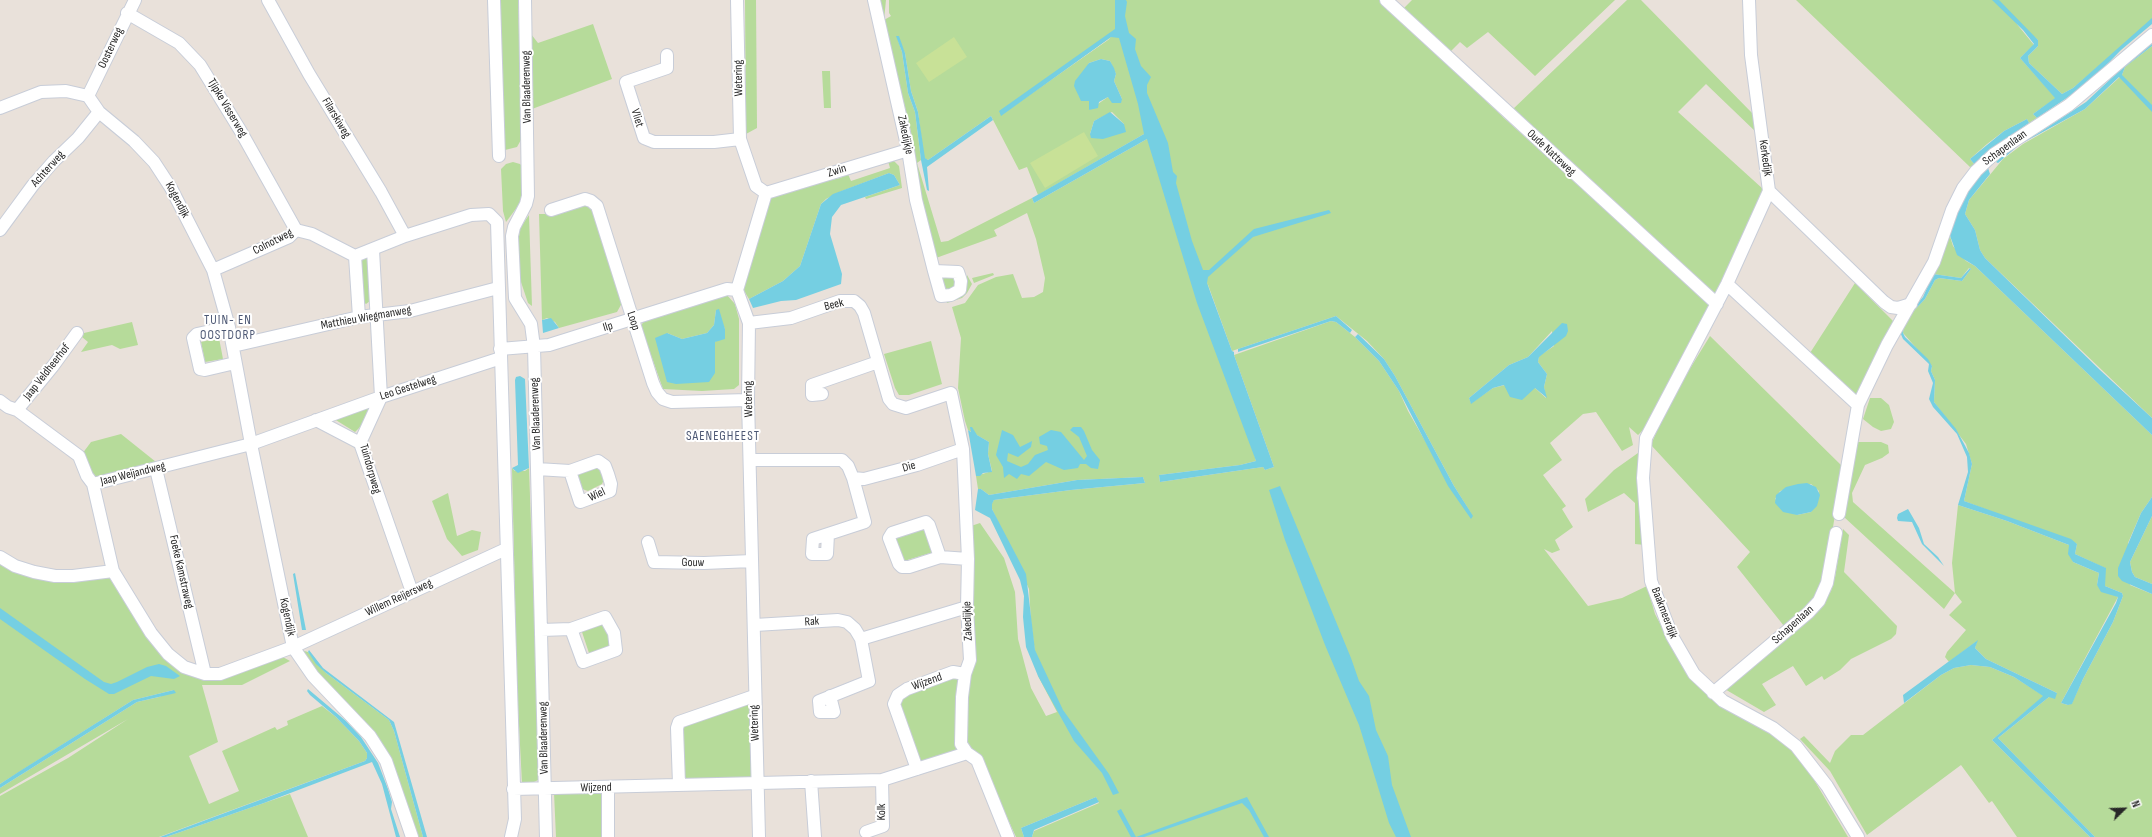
<!DOCTYPE html>
<html>
<head>
<meta charset="utf-8">
<style>
	body { margin:0 }
	#map { position:relative; width:2152px; height:837px; overflow:hidden; background:#e9e1da; font-family:"Sofia Sans Condensed",sans-serif }
	canvas { display:block }
	.north { position:absolute; left:2104px; top:789px; width:40px; height:40px; -webkit-text-stroke:3px #fff; paint-order:stroke; rotate:67deg; font-size:11px; font-weight:700; line-height:16px; text-align:center; color:#272727 }
	.north::after { content:''; display:block; margin:auto; width:14px; height:18px; background:#272727; clip-path:polygon(50% 0,100% 100%,50% 72%,0 100%) }
</style>
</head>
<body>
<div id="map">
<canvas width="2152" height="837"></canvas>
<div class="north">N</div>
</div>
<script>
const c = document.querySelector('canvas').getContext('2d');
c.lineJoin = 'round';
function fillPath(path, color) { c.fillStyle = color; c.fill(path, 'evenodd'); }
const poly = rows => new Path2D(rows.map(r => 'M' + r).join(''));
function trace(path, color, width, dash) { c.strokeStyle = color; c.lineWidth = width; c.lineCap = dash ? 'butt' : 'round'; c.setLineDash(dash || []); c.stroke(path); }
function label(font, color, halo, rows, align = 'center') {
  c.font = font + ' "Sofia Sans Condensed",sans-serif'; c.lineWidth = 4; c.setLineDash([]); c.textBaseline = 'middle'; c.strokeStyle = halo; c.fillStyle = color; for (const [text, x, y, turn = 0] of rows) {
    c.save(); c.translate(x, y); c.rotate((+turn || 0) * Math.PI / 180); c.textAlign = isNaN(turn) ? turn : align; if (halo) c.strokeText(text, 0, 0); c.fillText(text, 0, 0); c.restore();
  }
}
const green = poly([
	[498,0,518,0,522,138,517,147,505,150,503,146],
	[745,0,756,0,757,128,746,134],
	[879,0,886,0,884,20,891,16,889,13,889,0,1380,0,1504,118,1709,302,1709,310,1645,428,1638,435,1629,427,1633,445,1622,451,1596,412,1583,414,1550,443,1562,460,1543,475,1566,506,1562,509,1573,527,1555,540,1560,550,1552,553,1544,549,1588,606,1622,598,1647,586,1655,614,1683,667,1712,699,1780,739,1795,754,1807,768,1848,837,1032,837,1034,831,1099,803,1096,797,1021,828,1024,837,1016,837,979,756,967,744,971,526,980,523,1004,558,1015,592,1018,639,1031,688,1046,716,1057,712,1038,676,1031,621,1029,589,992,509,992,503,994,500,1071,490,1145,483,1143,477,1077,480,989,495,981,489,978,489,976,476,992,471,988,454,989,442,968,430,965,421,958,388,961,338,952,307,965,303,978,285,996,277,1013,274,1022,298,1034,297,1043,292,1045,278,1036,239,1027,213,994,230,997,236,936,258,918,183,911,132],
	[1111,37,1108,40,1001,115],
	[898,40,905,53,911,91,918,112,924,158,928,160,991,116,1019,170,1027,167,1038,195,1144,134,1147,139,1034,203,1032,198,948,241,941,242,917,163,921,160,915,112,908,93,902,52],
	[1101,59,1110,61,1116,74,1114,81,1122,99,1108,97,1089,110,1089,101,1079,96,1078,92,1089,63],
	[1112,112,1124,124,1090,134,1094,121],
	[1207,282,1232,351,1336,316,1367,341,1384,359,1395,376,1454,486,1473,516,1432,453,1408,411,1399,391,1379,361,1355,337,1336,322,1331,321,1234,355,1274,467,1265,470,1263,467,1160,482,1159,475,1240,465,1256,461],
	[1552,331,1554,346,1539,356,1538,362,1547,374,1544,387,1546,398,1535,388,1505,385,1493,388,1471,403,1469,398,1509,365,1528,357],
	[1412,0,1615,0,1535,76,1488,32,1467,48,1460,42,1449,53,1403,9],
	[1627,0,1641,0,1754,115,1757,133,1706,84,1678,112,1763,189,1719,291,1708,294,1512,110],
	[1796,0,2152,0,2152,21,2073,88,2062,94,2029,63,2028,56,2038,46,2038,40,2016,23,2034,45,2020,58,2056,98,2033,114,2037,118,2029,123,2027,119,2004,131,1987,144,1970,159,1975,165,1970,167],
	[593,24,612,79,532,109,531,34,538,43],
	[2152,46,2152,418,1985,258,1980,250,1975,230,1965,214,1969,200,2003,159,2023,144,2085,109,2122,75,2125,67],
	[822,71,830,71,831,108,824,108],
	[893,160,899,166,902,188,866,199,865,197,900,185,894,175,889,173,842,191,826,199,821,204,800,266,783,281,749,299,743,289,770,198,780,191,840,178,848,174,851,181,890,168,888,161],
	[513,162,520,164,524,168,525,189,521,202,506,222,503,211,501,169,506,164],
	[583,206,592,206,622,303,617,312,559,328,555,322,547,318,542,320,539,214,551,214],
	[529,215,532,306,528,303,520,279,518,245,520,228],
	[1949,233,1953,246,1966,261,1975,266,2152,435,2152,497,2141,513,2128,543,2130,585,2152,594,2152,837,2095,837,1998,738,2049,697,2057,693,1986,659,1975,648,1977,641,1949,662,1945,657,1947,652,1966,630,1949,615,1962,602,1955,593,1944,609,1844,517,1857,442,1881,442,1888,445,1889,453,1882,458,1865,465,1852,493,1853,502,1955,593,1952,563,1958,505,2007,521,2069,545,2073,562,2099,573,2097,585,2118,597,2061,703,2068,705,2072,703,2083,679,2113,622,2123,596,2122,593,2105,586,2105,568,2075,554,2077,544,1964,501,1972,464,1966,444,1934,402,1935,380,1931,371,1932,366,1903,333,1904,324,1908,317,1925,299,1935,280,1939,278,1962,281,1971,269,1969,268,1961,278,1933,274],
	[362,256,370,258,370,301,366,304,363,302,360,258],
	[993,273,994,275,974,283,972,278],
	[938,274,955,276,957,289,944,290],
	[967,275,972,284,967,293,962,298,947,303,946,300,966,290],
	[1855,283,1895,323,1856,398,1810,353],
	[726,294,735,304,739,319,739,385,734,389,702,391,663,389,641,327,643,322],
	[716,310,725,329,715,342,715,373,667,333,682,339,707,333,714,325],
	[132,322,138,345,120,349,112,345,81,352,88,342,82,337,84,333],
	[1710,336,1843,467,1823,587,1807,608,1784,626,1737,567,1750,552,1651,445,1667,406],
	[1811,484,1819,491,1811,512,1797,515,1775,499,1780,491],
	[219,338,223,359,205,362,201,342],
	[931,341,942,384,909,395,899,395,895,388,884,354],
	[1870,398,1881,398,1889,405,1894,422,1891,429,1881,431,1873,427,1863,419],
	[371,405,361,426,355,432,331,417],
	[121,434,156,462,96,480,91,477,82,454,91,442],
	[1638,453,1645,545,1635,544,1635,503,1624,493,1588,512,1585,499,1614,470],
	[600,467,605,477,602,484,588,491,582,489,576,472],
	[512,468,515,471,525,471,529,468,540,779,532,783,522,784,517,686],
	[448,493,457,536,472,530,481,532,478,550,462,556,447,539,432,501],
	[2152,516,2152,584,2135,577,2132,572,2130,562],
	[924,526,934,552,904,561,896,541,898,533],
	[1843,529,1849,535,1844,572,1897,626,1896,634,1891,639,1851,659,1840,670,1824,680,1822,676,1806,686,1793,666,1762,684,1776,705,1764,712,1723,688,1823,604,1831,591,1835,577],
	[0,562,9,567,107,574,152,642,204,680,281,656,290,661,242,685,202,685,218,742,189,756,209,804,239,791,222,751,275,727,277,730,288,725,287,721,322,706,336,717,359,741,367,753,367,758,365,761,297,786,159,837,0,837,0,796,68,758,128,719,0,794,0,788,137,702,159,697,174,690,133,700,0,784],
	[600,622,605,625,613,644,590,656,581,629],
	[301,650,308,652,326,673,389,720,394,731,423,837,416,837,398,781],
	[1971,665,1990,667,2014,677,2044,696,1992,740,2090,837,2017,837,1992,801,1989,803,1961,765,1867,835,1830,771,1800,739,1804,736,1830,763,1835,751,1851,735,1863,735,1941,675,1954,668],
	[959,676,958,750,920,763,897,696],
	[752,700,754,760,751,777,682,780,681,723],
	[554,793,602,793,602,837,556,837],
	[290,794,308,837,166,837,264,803]
]);
const pitch = poly([
	[954,37,967,57,929,82,916,63],
	[1084,132,1098,156,1045,188,1030,163]
]);
const water = poly([
	[1115,0,1126,0,1127,2,1125,16,1129,33,1136,39,1135,49,1141,66,1151,77,1147,85,1147,93,1168,143,1173,172,1177,176,1176,183,1192,241,1203,270,1209,270,1254,229,1329,210,1331,213,1253,237,1208,277,1207,283,1232,351,1234,352,1234,355,1274,467,1265,470,1263,467,1160,482,1159,475,1240,465,1256,461,1197,303,1147,139,1034,203,1032,198,1144,134,1138,104,1119,38,1111,37,1001,116,999,111,1115,29],
	[1992,0,1999,0,2038,40,2038,46,2028,56,2029,63,2062,94,2073,88,2152,18,2152,24,2121,50,2089,83,2037,118,2033,114,2055,98,2020,58,2034,44,2023,30],
	[896,36,899,36,905,53,911,91,918,112,925,158,928,160,991,116,993,120,927,167,929,191,927,190,921,160,915,112,908,93,902,52],
	[2152,43,2152,46,2125,67,2122,75,2152,105,2152,112,2119,77,2085,109,2019,145,1998,163,1996,162,2014,145,2037,134,2086,102,2119,71],
	[1101,59,1110,61,1114,68,1116,74,1114,81,1122,99,1121,103,1112,103,1108,97,1099,102,1098,108,1089,110,1089,101,1081,101,1074,86,1075,81,1089,63],
	[1110,112,1124,124,1126,132,1103,139,1091,138,1090,134,1094,121],
	[2027,119,2029,123,1988,151,1975,165,1970,159,2004,131],
	[1988,168,1990,174,1969,200,1965,214,1975,230,1980,250,1985,258,2100,370,2152,418,2152,435,1975,266,1957,255,1949,233,1957,209,1973,182],
	[889,173,894,175,900,185,841,205,832,217,830,234,842,274,841,284,796,300,781,301,753,308,749,299,783,281,800,266,821,204,833,194],
	[1970,268,1971,269,1962,281,1939,278,1935,280,1925,299,1908,317,1906,316,1923,297,1933,274,1961,278],
	[719,309,725,329,725,339,715,342,715,373,709,382,676,384,667,382,655,338,667,333,682,339,707,333,714,325,716,310],
	[1336,316,1352,330,1350,333,1336,322,1331,321,1238,352,1238,349],
	[551,318,559,328,543,333,542,320],
	[1562,323,1567,324,1568,331,1566,336,1539,357,1538,362,1547,374,1544,387,1547,398,1535,388,1522,400,1510,397,1504,385,1493,388,1471,404,1469,398,1509,365,1528,357],
	[1904,324,1903,333,1905,337,1928,359,1932,366,1931,371,1935,380,1934,402,1956,429,1969,453,1972,464,1964,501,2071,539,2077,544,2075,554,2106,568,2105,586,2122,593,2123,596,2113,622,2083,679,2072,704,2068,705,2061,703,2116,603,2118,597,2101,592,2097,585,2099,573,2073,562,2068,554,2069,545,2007,521,1958,505,1968,472,1967,457,1957,434,1933,407,1929,399,1933,383,1928,371,1929,364,1903,339,1900,332],
	[1358,334,1384,359,1395,376,1454,486,1473,516,1471,519,1448,486,1399,391,1379,361,1355,337],
	[520,376,525,379,529,468,518,473,512,468,518,465,515,380,516,377],
	[970,427,972,427,977,435,989,442,988,454,992,472,983,473,980,476,976,476,968,430,971,432],
	[1073,427,1081,427,1084,431,1092,450,1100,460,1098,469,1091,468,1086,464,1080,464,1078,468,1064,470,1046,462,1029,476,1021,474,1017,479,1009,474,1004,478,1003,467,996,455,1002,430,1013,435,1020,447,1032,441,1031,447,1018,457,1008,453,1007,461,1021,467,1028,464,1035,455,1048,450,1047,446,1040,444,1039,437,1051,430,1061,432,1084,460,1087,456,1079,437,1070,430],
	[1143,477,1145,483,1071,490,994,500,992,504,992,509,1026,574,1035,650,1063,710,1109,774,1119,793,1113,795,1102,773,1074,741,1038,676,1026,647,1023,617,1024,596,1020,580,990,518,975,510,978,489,981,489,989,495,1077,480],
	[1798,484,1807,483,1816,487,1820,495,1817,506,1811,512,1797,515,1783,512,1775,503,1776,495,1786,487],
	[1280,486,1351,658,1359,681,1369,696,1376,730,1388,756,1392,785,1411,837,1396,837,1389,823,1359,725,1325,645,1285,540,1269,490],
	[2152,497,2152,516,2130,562,2132,572,2135,577,2152,584,2152,594,2122,581,2118,576,2118,568,2141,513],
	[1908,509,1919,528,1924,544,1938,557,1944,566,1922,544,1912,522,1898,521,1897,518,1898,514],
	[295,573,306,630,302,630,293,574],
	[0,608,104,682,111,684,117,682,147,667,159,664,166,666,180,676,174,679,151,676,114,694,109,694,85,679,0,619],
	[1978,640,1975,648,1986,659,2057,693,2055,699,2049,697,1998,738,2095,837,2090,837,1992,740,2043,696,2014,677,1990,667,1971,665,1954,668,1941,675,1904,703,1903,695],
	[309,650,323,668,394,722,427,837,423,837,394,731,389,720,326,673,316,664,308,652],
	[308,689,346,721,361,737,378,763,388,789,392,802,391,809,400,837,396,837,382,784,372,762,264,803,166,837,160,837,365,761,367,758,367,753,359,741,336,717,310,695,307,691],
	[174,690,176,693,137,702,0,788,0,784,20,771,133,700],
	[1096,797,1099,802,1034,830,1032,837,1024,837,1021,828],
	[1247,797,1269,837,1264,837,1249,810,1242,803,1144,837,1131,837,1117,811,1121,809,1136,837]
]);
const minor = poly([
	[268,0,309,74,381,192,405,236],
	[494,0,499,156],
	[525,0,528,196,526,204,514,227,512,236,515,298,531,324,534,347,546,837],
	[737,0,740,139,756,186,766,193,737,290,749,323,748,400,759,837],
	[874,0,908,150,916,200,934,271,941,296,951,295,960,290,961,281,958,272,934,271],
	[1386,0,1717,304],
	[1749,0,1751,55,1769,191,1727,284,1646,438,1643,478,1651,581,1672,636,1694,674,1723,701,1773,728,1796,746,1827,786,1858,837],
	[127,13,179,43,200,65,240,130,296,230],
	[667,55,667,68,626,82,644,138,654,142,714,142,740,139],
	[88,96,99,112,134,141,154,162,171,188,213,270,229,327,251,444,293,647,313,676,370,736,386,761,412,837],
	[88,96,135,0],
	[0,108,41,92,66,91,88,96],
	[1769,191,1884,302,1891,307,1898,308,1911,304],
	[766,193,908,150],
	[551,210,585,199,591,201,597,206,653,383,657,392,663,399,672,402,748,400],
	[0,230,33,185,54,161,78,138,99,112],
	[296,230,312,234,355,256,405,236,471,215,489,214,497,222,515,819,511,837],
	[373,250,381,397,360,443,412,592],
	[355,256,359,317],
	[213,270,289,237,296,230],
	[1727,284,1858,405],
	[749,323,791,318,840,301,854,301,860,306,864,313,889,399,893,404,906,408,951,393,963,449,968,559,967,607,970,660,965,674,962,697,961,744,967,753,977,760,1008,837],
	[229,327,197,334,193,338,200,369,205,370,235,363],
	[233,346,359,317,410,311,498,288],
	[500,349,549,345,727,289,737,290],
	[822,394,812,395,812,385,878,362],
	[0,401,8,407,17,410,79,456,87,476,93,484,251,444,381,397,501,358],
	[17,410,53,366,77,333],
	[316,420,360,443],
	[750,460,842,460,848,466,853,478,864,479,917,465,963,449],
	[156,469,205,674],
	[537,469,570,471,580,502,610,491,611,484,608,474,605,466,598,461,570,471],
	[93,484,113,571,151,633,168,654,184,667,205,674,220,674,293,647,506,549],
	[1839,514,1858,405,1887,345,1934,262,1952,210,1963,188,1976,171,1994,154,2069,105,2152,35],
	[828,534,827,554,812,554,813,539,865,522,853,478],
	[648,542,654,562,704,563,752,561],
	[0,557,15,566,34,572,55,576,73,576,113,571],
	[940,557,929,525,926,522,892,533,889,538,899,564,902,567,909,567,940,557,968,559],
	[755,625,838,620,847,622,855,629,861,639,967,607],
	[541,630,571,629,583,662,616,650,614,633,605,617,571,629],
	[1713,693,1808,613,1819,601,1827,583,1836,533],
	[830,696,834,712,820,712,819,701,869,681,861,639],
	[917,769,894,704,898,695,907,689,953,672,965,674],
	[811,781,815,837],
	[679,784,677,728,679,722,754,696],
	[608,788,608,837],
	[513,789,882,780,967,753],
	[866,832,883,826,882,780]
]);
const streetNames = [
	["Oosterweg",111,48,-65],
	["Wetering",739,78,-91],
	["Van Blaaderenweg",527,87,-91],
	["Tjipke Visserweg",227,108,59],
	["Filarskiweg",336,118,59],
	["Vliet",637,118,73],
	["Zakedijkje",905,135,78],
	["Schapenlaan",2005,148,-36],
	["Oude Natteweg",1551,153,43],
	["Kerkedijk",1765,158,82],
	["Achterweg",48,169,-48],
	["Zwin",837,171,-17],
	["Kogendijk",177,200,62],
	["Colnotweg",273,242,-27],
	["Beek",834,305,-14],
	["Matthieu Wiegmanweg",366,318,-10],
	["Loop",633,321,72],
	["Ilp",608,327,-17],
	["Jaap Veldheerhof",47,372,-52],
	["Leo Gestelweg",408,388,-18],
	["Wetering",749,399,-91],
	["Van Blaaderenweg",536,414,-92],
	["Die",909,467,-16],
	["Tuindorpweg",370,469,74],
	["Jaap Weijandweg",133,474,-14],
	["Wiel",597,495,-25],
	["Gouw",693,563,1],
	["Foeke Kamstraweg",181,572,77],
	["Willem Reijersweg",399,598,-25],
	["Baakmeerdijk",1664,613,69],
	["Kogendijk",287,617,78],
	["Zakedijkje",968,621,-92],
	["Rak",812,622,-3],
	["Schapenlaan",1793,625,-42],
	["Wijzend",927,682,-19],
	["Wetering",755,723,-92],
	["Van Blaaderenweg",544,738,-91],
	["Wijzend",596,788,-1],
	["Kolk",882,812,-89]
];
const neighbourhoodNames = [
	["TUIN- EN",228,321],
	["OOSTDORP",228,336],
	["SAENEGHEEST",723,437]
];
fillPath(green, '#b6db9a');
fillPath(pitch, '#c8e197');
fillPath(water, '#75cfe2');
trace(minor, '#c8cdd8', 14);
trace(minor, '#fff', 12);
label('12px', '#272727', '#fff', streetNames);
c.letterSpacing = '1px';
label('13px', '#4c5773', '#fff', neighbourhoodNames);
c.letterSpacing = '0px';
</script>
</body>
</html>
